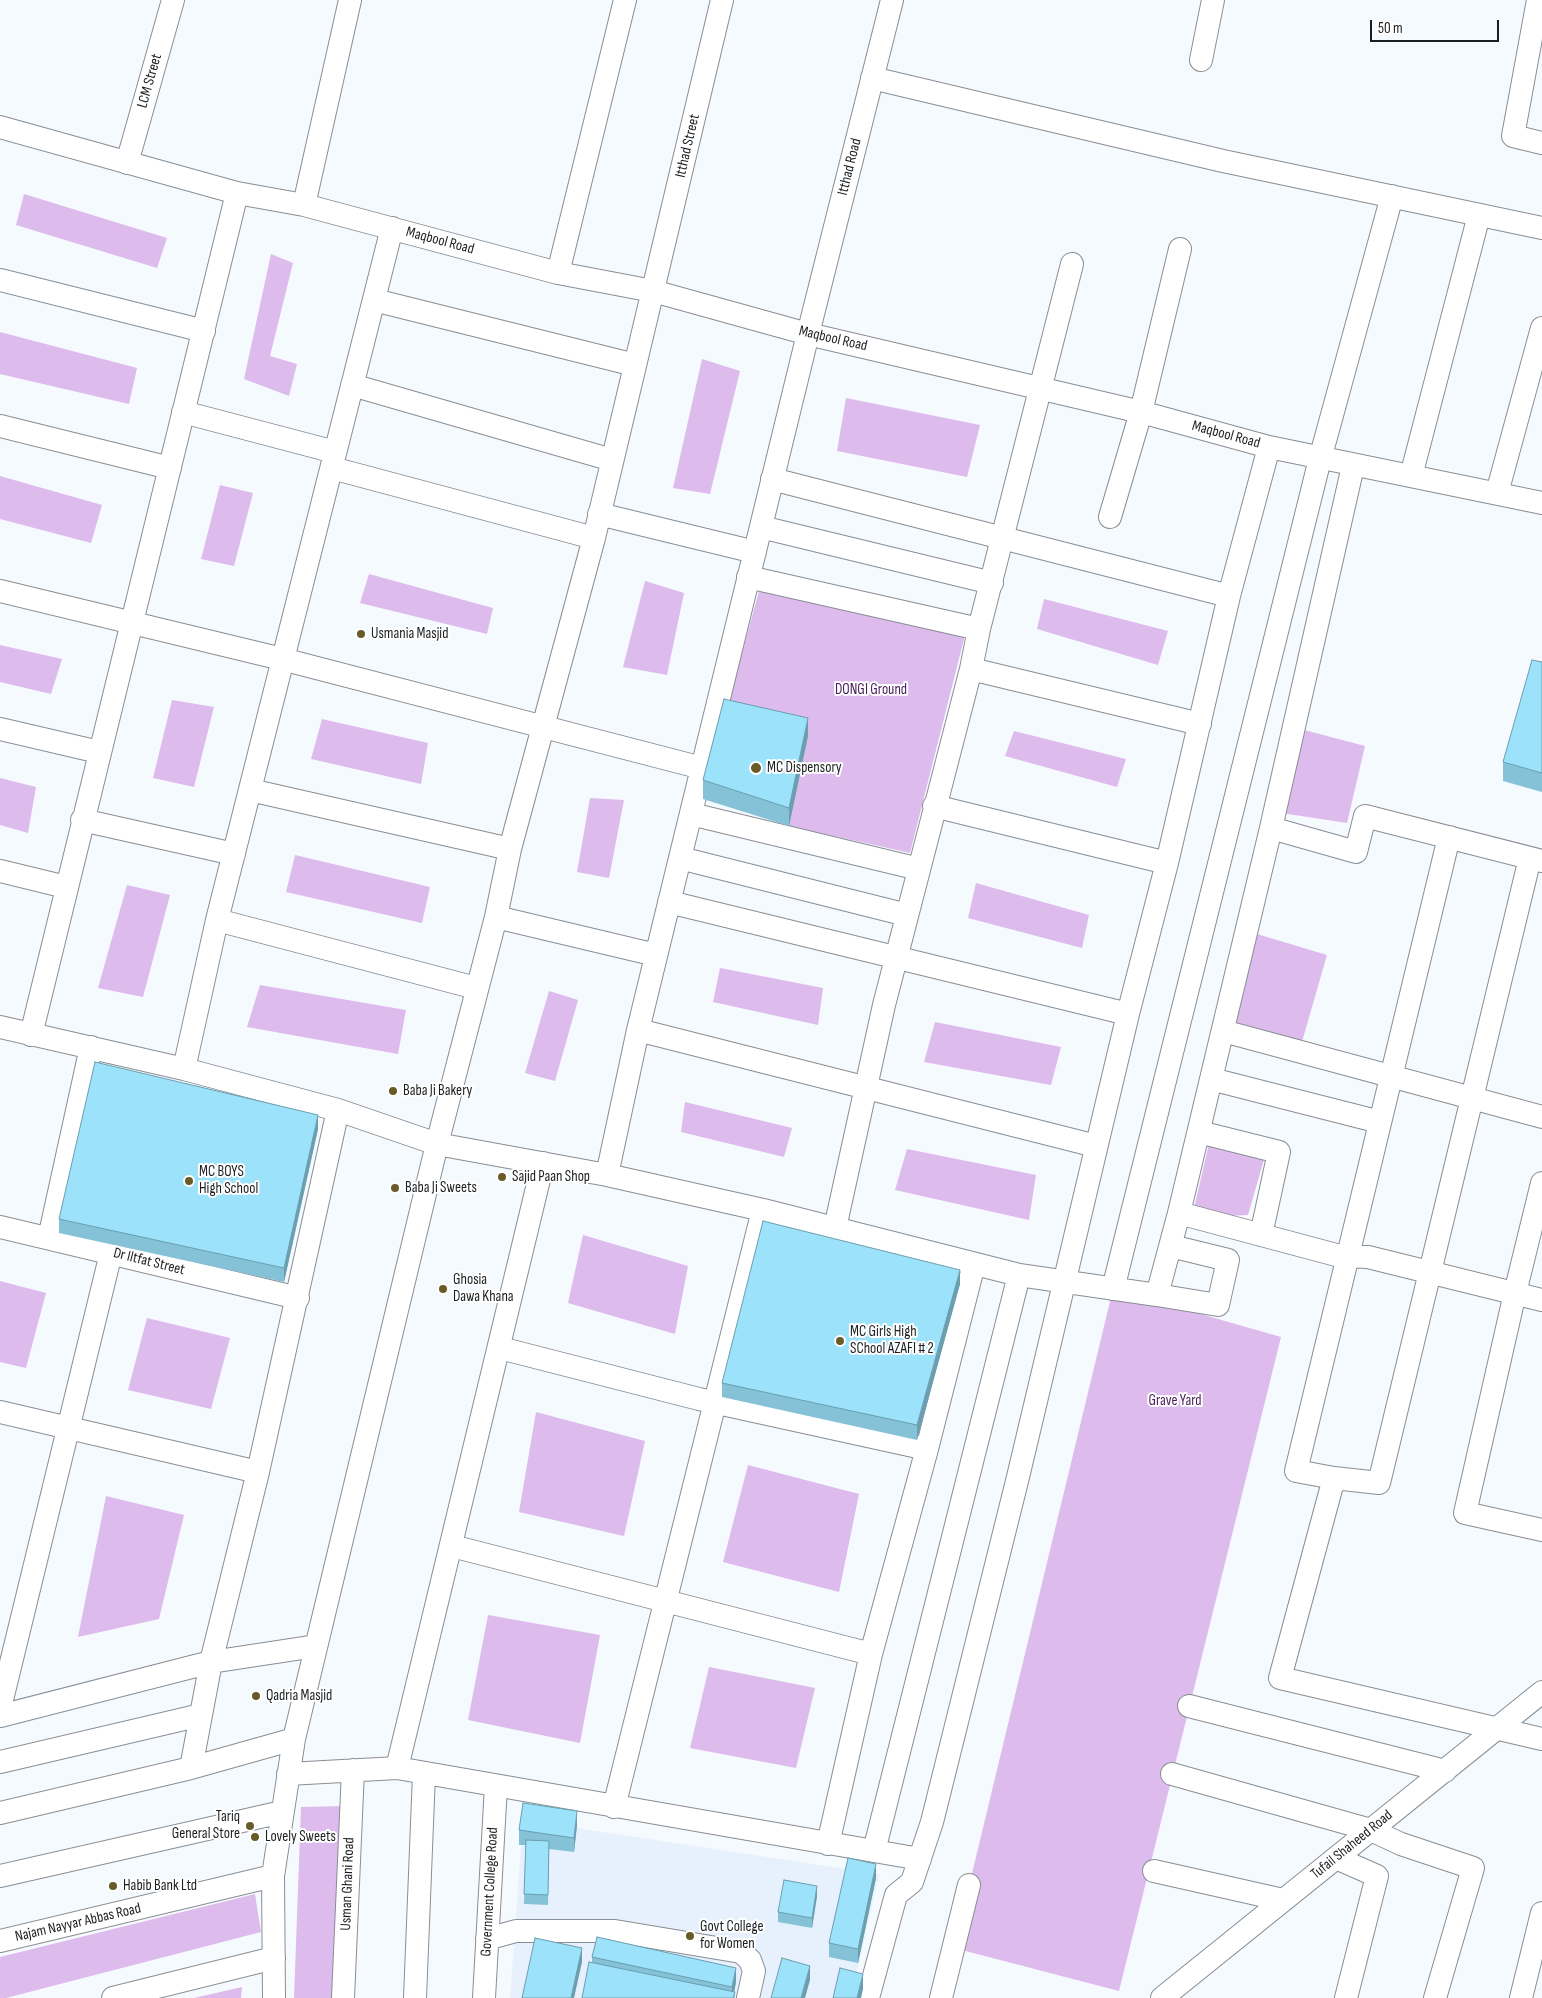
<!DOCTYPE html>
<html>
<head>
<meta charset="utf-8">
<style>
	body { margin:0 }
	#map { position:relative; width:1542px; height:1998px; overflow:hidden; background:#f5faff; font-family:"Sofia Sans Condensed",sans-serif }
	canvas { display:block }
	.scale { position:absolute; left:1370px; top:20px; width:129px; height:22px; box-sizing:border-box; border:2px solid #1c1e20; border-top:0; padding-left:6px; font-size:15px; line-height:18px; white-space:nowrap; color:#1c1e20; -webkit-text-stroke:4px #fff; paint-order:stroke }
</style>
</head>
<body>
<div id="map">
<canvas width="1542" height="1998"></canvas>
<div class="scale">50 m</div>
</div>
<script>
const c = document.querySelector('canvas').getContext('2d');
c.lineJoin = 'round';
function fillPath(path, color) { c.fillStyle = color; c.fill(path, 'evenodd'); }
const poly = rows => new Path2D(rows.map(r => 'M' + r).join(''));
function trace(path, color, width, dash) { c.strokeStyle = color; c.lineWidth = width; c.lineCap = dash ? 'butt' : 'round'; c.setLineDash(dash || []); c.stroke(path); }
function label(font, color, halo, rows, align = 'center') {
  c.font = font + ' "Sofia Sans Condensed",sans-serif'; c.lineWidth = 4; c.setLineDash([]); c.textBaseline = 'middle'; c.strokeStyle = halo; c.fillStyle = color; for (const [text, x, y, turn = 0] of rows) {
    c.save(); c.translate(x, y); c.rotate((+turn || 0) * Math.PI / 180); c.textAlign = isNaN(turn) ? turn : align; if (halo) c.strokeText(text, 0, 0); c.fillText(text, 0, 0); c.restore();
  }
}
const built = poly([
	[523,1820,879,1874,851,1998,510,1998]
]);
const green = poly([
	[24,194,167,238,157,268,16,225],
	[271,254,293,263,270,356,297,364,289,396,244,379],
	[0,332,137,368,129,404,0,374],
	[702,359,740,371,710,494,673,488],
	[846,398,980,425,967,477,837,451],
	[0,476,102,505,91,543,0,519],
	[220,485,253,493,234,566,201,559],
	[369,574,493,608,487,634,360,603],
	[645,581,684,593,667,675,623,667],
	[761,584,966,631,910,853,789,826,724,717],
	[1044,599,1168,631,1158,665,1037,629],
	[0,645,62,659,51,694,0,682],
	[172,700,214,707,194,787,153,778],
	[322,719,428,743,421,784,311,759],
	[1293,727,1365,746,1347,823,1275,812],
	[1014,731,1126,759,1117,787,1005,756],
	[0,778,36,787,28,833,0,825],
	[590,798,624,800,609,878,577,872],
	[295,855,430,887,422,923,286,892],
	[976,883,1089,915,1082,948,968,918],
	[127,885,170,895,143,997,98,988],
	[1247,931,1327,955,1299,1052,1223,1031],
	[720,968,823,988,818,1025,713,1002],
	[260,985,406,1010,398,1054,247,1027],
	[549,991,578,1000,555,1081,525,1073],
	[935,1022,1061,1047,1051,1085,924,1062],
	[685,1102,792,1128,784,1157,681,1132],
	[1211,1135,1267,1149,1248,1215,1192,1217],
	[907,1149,1036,1175,1029,1220,895,1190],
	[583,1235,688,1266,675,1334,568,1303],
	[0,1281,46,1293,26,1368,0,1362],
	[1113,1289,1281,1337,1119,1991,954,1948],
	[147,1318,230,1338,211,1409,128,1390],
	[536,1412,645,1441,624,1536,519,1512],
	[748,1465,859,1494,839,1592,723,1562],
	[106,1496,184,1515,159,1619,78,1637],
	[488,1615,600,1635,580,1743,468,1720],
	[709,1667,815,1688,796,1768,690,1748],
	[345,1806,336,1998,294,1998,301,1807],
	[255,1894,261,1932,6,1998,0,1998,0,1957],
	[242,1987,241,1998,194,1998]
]);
const minor = poly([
	[1538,0,1513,136,1542,143],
	[1201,60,1213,0],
	[872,78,1223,161,1542,228],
	[0,127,237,193,304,205,558,273,653,291,808,334,1141,412,1269,447,1542,503],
	[127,163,173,0],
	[304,205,350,0],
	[558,273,625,0],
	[0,280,204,331],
	[374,300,635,365],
	[352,385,612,460],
	[183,412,335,452],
	[0,426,170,468],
	[1353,466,1271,828,1356,852,1365,816,1542,861],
	[332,468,594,538],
	[1411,476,1479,215],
	[772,479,1229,596],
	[1497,493,1542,328],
	[599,514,755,552],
	[1110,517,1141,412,1180,249],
	[761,527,992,583],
	[748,577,979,629],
	[0,591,282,659,702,768],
	[971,669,1200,724],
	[0,729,99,752],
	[250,790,510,849],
	[934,806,1167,863],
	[691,814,919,869],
	[82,820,234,854],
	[680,858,907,915],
	[1530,858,1379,1483,1334,1478,1280,1678,1542,1739],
	[0,871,66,887],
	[669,902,1128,1014],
	[496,917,656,955],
	[217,920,476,988],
	[0,1027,184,1069,338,1110,437,1144,607,1175,638,1030,808,334,892,0],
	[638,1030,1096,1146],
	[1223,1031,1542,1117],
	[31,1035,237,193],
	[184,1069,217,920,392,228],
	[1211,1079,1380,1122],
	[1199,1132,1279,1152,1261,1235],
	[607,1175,763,1210,1019,1275,1157,1295,1179,1213,1340,1256,1368,1257,1542,1300],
	[1542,1183,1515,1293,1465,1513,1542,1530],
	[1179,1213,1271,828],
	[0,1227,298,1298],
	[835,1228,884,1005,971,669,979,629,1072,264],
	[49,1238,91,1047],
	[1113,1289,1320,459,1392,196],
	[1157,1295,1218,1305,1228,1260,1171,1246],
	[500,1348,699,1399,927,1449],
	[0,1412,258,1472],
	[1334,1478,1296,1471,1449,837],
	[452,1546,871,1654],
	[1189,1706,1445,1771],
	[0,1708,111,1253],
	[0,1716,211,1662,316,1646],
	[0,1762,201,1715],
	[191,1768,211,1662,258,1472,338,1110],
	[397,1768,543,1163],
	[288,1774,397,1768,920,1859],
	[1172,1774,1371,1830,1401,1844,1473,1868,1435,1998],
	[614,1807,763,1210],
	[0,1813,191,1768,294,1739],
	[828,1844,871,1654,927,1449,974,1264],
	[874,1851,1019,1275],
	[1336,1858,1377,1876,1346,1998],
	[1154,1871,1283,1900],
	[0,1876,282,1812],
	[487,1939,516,1931,615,1931,741,1952,750,1960,754,1971,748,1998],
	[0,1941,273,1876],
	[113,1998,274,1958],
	[274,1998,273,1876,294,1739,437,1144,496,917,510,849,594,538,722,0],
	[343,1998,353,1770],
	[415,1998,424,1774],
	[484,1998,496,1786],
	[868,1998,896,1895,912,1882,932,1822,1018,1477,1128,1014,1167,863,1229,596,1269,447],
	[941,1998,969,1885],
	[1162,1998,1542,1692],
	[1521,1998,1542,1913]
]);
const wall = poly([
	[1542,662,1542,792,1503,781,1503,762],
	[808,736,789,826,703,799,703,780],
	[318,1129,284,1282,59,1233,59,1219],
	[960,1284,917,1440,722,1397,722,1383],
	[577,1825,574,1852,549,1849,548,1905,524,1904,526,1845,519,1845,519,1830],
	[876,1878,858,1963,829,1957,829,1943],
	[817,1896,812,1928,778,1922,778,1912],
	[592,1957,736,1982,734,1991,735,1998,592,1963]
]);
const shadedWall = poly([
	[808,718,808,736,789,826,789,808],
	[318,1115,318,1129,284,1282,284,1268],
	[960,1270,960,1284,917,1440,917,1425],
	[577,1811,577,1825,574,1852,574,1838],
	[876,1864,876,1878,858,1963,858,1949],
	[817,1886,817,1896,812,1928,812,1918],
	[582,1948,582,1962,574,1998,571,1998],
	[810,1966,810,1980,805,1998,801,1998],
	[736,1968,736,1982,733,1998,732,1998,732,1987],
	[863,1974,863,1989,861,1998,857,1998]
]);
const building = poly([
	[1532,660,1542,662,1542,773,1503,762,1532,660],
	[724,699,808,718,789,808,703,780,724,699],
	[95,1062,318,1115,284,1268,59,1219,95,1062],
	[763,1221,960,1270,917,1425,722,1383,763,1221],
	[523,1803,577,1811,574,1838,519,1830,523,1803],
	[526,1840,549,1841,548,1895,524,1894,526,1840],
	[848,1858,876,1864,858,1949,829,1943,848,1858],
	[784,1880,817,1886,812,1918,778,1912,784,1880],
	[597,1937,736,1968,732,1987,592,1957,597,1937],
	[535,1938,582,1948,571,1998,522,1998,535,1938],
	[782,1958,810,1966,801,1998,771,1998,782,1958],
	[589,1962,735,1992,733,1998,582,1998,589,1962],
	[840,1968,863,1974,857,1998,833,1998,840,1968]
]);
const markers = [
	[361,634,5,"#695b28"],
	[756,768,6,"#695b28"],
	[393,1091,5,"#695b28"],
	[502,1177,5,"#695b28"],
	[189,1181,5,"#695b28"],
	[395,1188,5,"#695b28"],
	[443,1289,5,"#695b28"],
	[840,1341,5,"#695b28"],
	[256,1696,5,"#695b28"],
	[250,1826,5,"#695b28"],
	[255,1837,5,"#695b28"],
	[113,1886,5,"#695b28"],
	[690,1936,5,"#695b28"]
];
const streetNames = [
	["LCM Street",150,81,-74],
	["Itthad Street",688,146,-77],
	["Itthad Road",850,167,-76],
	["Maqbool Road",440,241,15],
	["Maqbool Road",833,339,13],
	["Maqbool Road",1226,435,15],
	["Dr Iltfat Street",149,1262,14],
	["Tufail Shaheed Road",1352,1845,-39],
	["Usman Ghani Road",348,1884,-88],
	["Government College Road",490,1892,-87],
	["Najam Nayyar Abbas Road",78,1923,-13]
];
const poiNames = [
	["Usmania Masjid",371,634],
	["MC Dispensory",767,768],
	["Baba Ji Bakery",403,1091],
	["MC BOYS",199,1172],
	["High School",199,1189],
	["Sajid Paan Shop",512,1177],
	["Baba Ji Sweets",405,1188],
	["Ghosia",453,1280],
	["Dawa Khana",453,1297],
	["MC Girls High",850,1332],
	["SChool AZAFI # 2",850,1349],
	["Qadria Masjid",266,1696],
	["Tariq",240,1817,"right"],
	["General Store",240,1834,"right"],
	["Lovely Sweets",265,1837],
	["Habib Bank Ltd",123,1886],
	["Govt College",700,1927],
	["for Women",700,1944]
];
const parkNames = [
	["DONGI Ground",871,690],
	["Grave Yard",1175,1401]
];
fillPath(built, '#e6f1fd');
fillPath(green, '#ddbbec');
trace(minor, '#898e94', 24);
trace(minor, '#fff', 22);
fillPath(wall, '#85c2d7');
fillPath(shadedWall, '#6c9eaf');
fillPath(building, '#9be2fa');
trace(building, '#6c9eaf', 1);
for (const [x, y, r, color] of markers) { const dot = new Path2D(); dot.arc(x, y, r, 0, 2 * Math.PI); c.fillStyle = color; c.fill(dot); trace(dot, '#fff', 2); }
label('15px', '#1c1e20', '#fff', streetNames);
label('15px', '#1c1e20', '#fff', poiNames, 'left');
label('15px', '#481d58', '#fff', parkNames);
</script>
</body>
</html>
